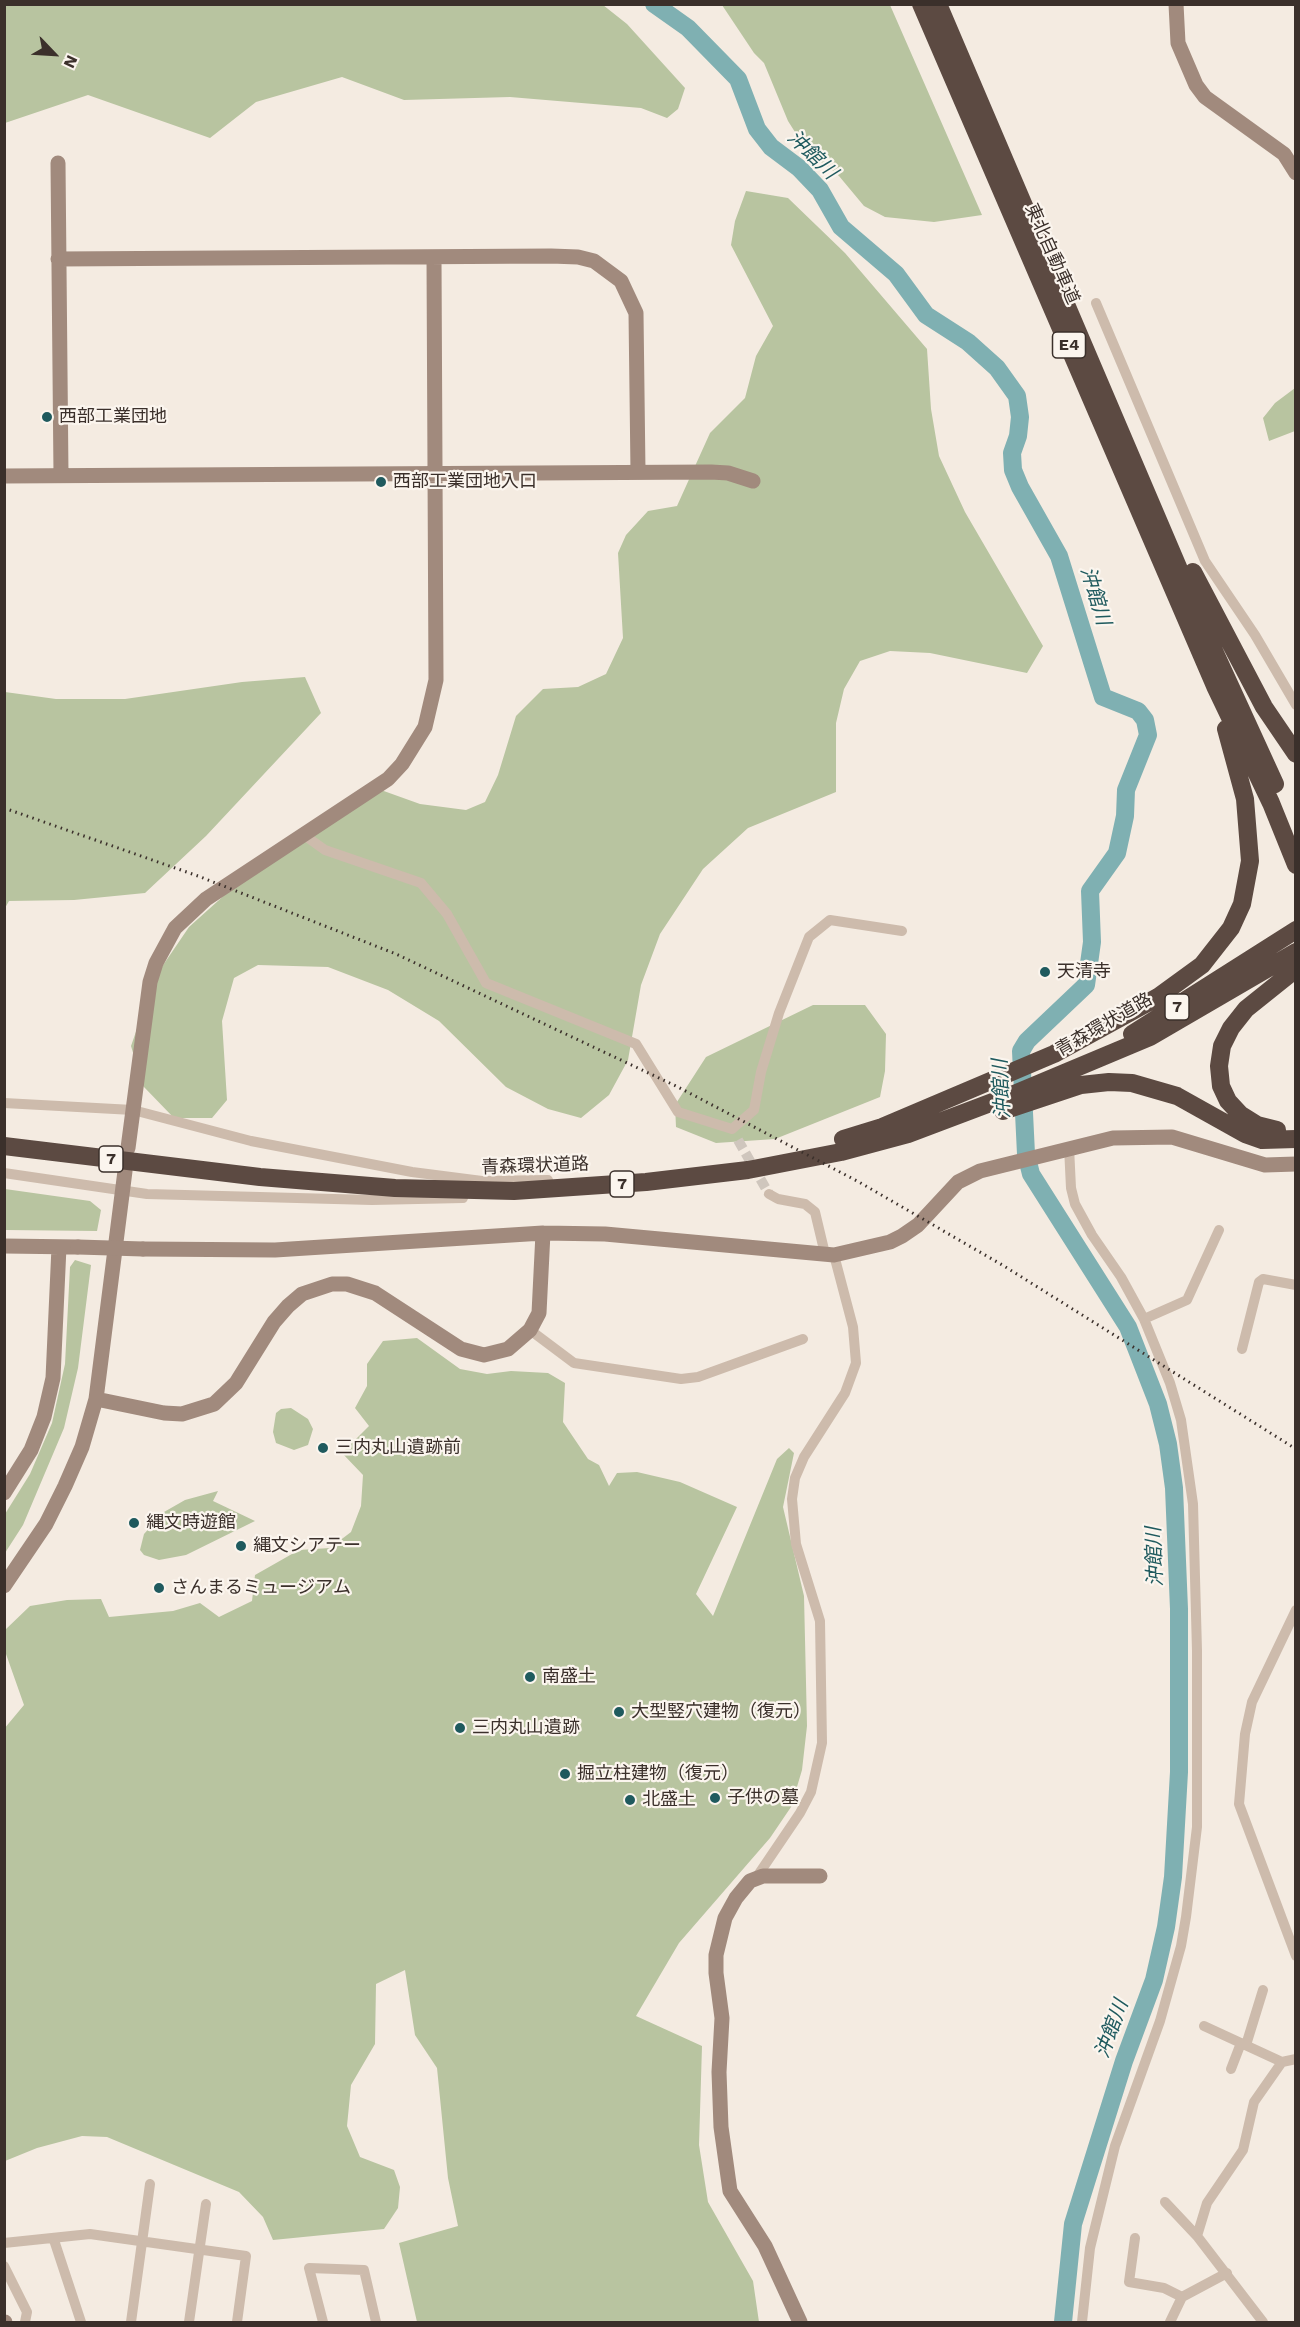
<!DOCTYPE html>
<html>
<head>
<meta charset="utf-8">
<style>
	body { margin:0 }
	#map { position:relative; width:1300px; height:2327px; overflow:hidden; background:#f4ebe1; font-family:"Work Sans",sans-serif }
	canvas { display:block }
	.frame { position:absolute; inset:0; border:6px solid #3b302b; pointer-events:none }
	.north { position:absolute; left:24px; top:24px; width:60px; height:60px; -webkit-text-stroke:4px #fbf5ee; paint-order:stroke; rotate:115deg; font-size:16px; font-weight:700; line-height:24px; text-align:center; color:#3b302b }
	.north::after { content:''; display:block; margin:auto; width:21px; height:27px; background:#3b302b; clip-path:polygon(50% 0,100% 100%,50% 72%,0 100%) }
</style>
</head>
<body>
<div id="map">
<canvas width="1300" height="2327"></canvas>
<div class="frame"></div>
<div class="north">N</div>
</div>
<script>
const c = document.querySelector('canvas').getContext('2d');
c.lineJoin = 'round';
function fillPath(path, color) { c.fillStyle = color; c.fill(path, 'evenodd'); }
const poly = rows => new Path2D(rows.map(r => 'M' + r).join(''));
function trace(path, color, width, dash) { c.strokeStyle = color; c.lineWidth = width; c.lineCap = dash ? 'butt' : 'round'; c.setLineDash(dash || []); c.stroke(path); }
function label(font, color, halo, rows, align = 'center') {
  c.font = font + ' "Work Sans","Noto Sans JP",sans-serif'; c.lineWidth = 4.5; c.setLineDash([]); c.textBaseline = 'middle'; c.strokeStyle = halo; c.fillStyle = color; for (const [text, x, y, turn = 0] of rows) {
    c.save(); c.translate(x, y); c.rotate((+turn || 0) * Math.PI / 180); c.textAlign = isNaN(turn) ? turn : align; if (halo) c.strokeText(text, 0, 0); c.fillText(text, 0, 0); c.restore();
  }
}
const green = poly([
	[4,5,603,5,627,24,685,88,678,109,667,118,641,108,510,97,404,100,342,77,256,102,210,138,88,95,5,123],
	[722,5,890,5,982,215,934,222,885,217,864,206,839,176,807,151,788,121,764,63,754,53],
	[746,191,788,198,845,253,927,349,931,409,939,456,965,512,1043,646,1027,673,930,653,890,651,860,661,844,689,836,723,836,792,748,828,703,869,660,934,641,985,628,1060,609,1095,581,1118,548,1109,506,1087,439,1021,388,990,328,967,258,965,234,978,222,1021,227,1100,212,1118,174,1118,143,1086,131,1046,155,977,189,927,258,865,381,790,420,804,466,810,485,802,498,775,516,716,543,689,578,687,606,674,623,638,618,553,626,535,648,511,677,506,710,433,745,398,756,356,773,326,731,245,735,221],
	[1295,388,1295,431,1269,441,1263,418,1275,403],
	[305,677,321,713,206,836,145,893,74,900,9,901,5,908,5,692,56,699,125,699,242,682],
	[813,1005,865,1005,886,1034,885,1071,880,1097,775,1139,716,1143,676,1127,675,1105,706,1057],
	[5,1189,90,1201,101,1210,97,1231,5,1230],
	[75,1260,91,1265,78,1368,64,1428,23,1525,5,1553,5,1514,30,1474,52,1423,65,1364,70,1267],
	[417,1338,460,1369,487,1374,511,1371,548,1373,565,1383,563,1422,588,1459,599,1465,609,1486,617,1473,637,1472,680,1482,737,1507,696,1594,713,1616,777,1459,789,1448,794,1453,783,1507,804,1596,807,1726,802,1770,791,1807,770,1838,679,1943,636,2016,702,2046,699,2145,708,2202,753,2281,759,2322,417,2322,399,2243,458,2226,448,2178,437,2068,415,2035,405,1970,376,1984,375,2044,351,2085,347,2126,360,2157,394,2170,400,2187,398,2208,384,2229,273,2240,263,2217,239,2192,107,2137,82,2136,37,2148,5,2161,4,1729,24,1705,6,1654,5,1630,30,1606,67,1600,101,1599,109,1617,173,1611,200,1603,219,1617,252,1601,255,1575,299,1550,330,1548,351,1532,361,1506,363,1475,342,1453,369,1426,355,1408,367,1386,367,1364,383,1341],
	[291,1408,308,1419,313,1429,308,1445,294,1450,276,1443,273,1432,276,1413,281,1409],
	[218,1491,213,1501,255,1521,186,1555,159,1560,144,1555,140,1550,144,1534,164,1512,185,1500]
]);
const river = poly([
	[654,4,688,28,738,79,757,129,771,147,799,168,820,190,841,227,896,274,926,315,968,342,997,368,1017,396,1020,417,1018,436,1012,453,1013,470,1020,487,1059,556,1103,697,1138,711,1145,720,1148,735,1126,790,1125,816,1117,853,1090,891,1092,942,1086,985,1027,1041,1021,1051,1026,1154,1031,1174,1128,1327,1158,1404,1168,1444,1174,1488,1179,1609,1179,1772,1173,1877,1166,1927,1154,1980,1124,2061,1073,2224,1063,2322]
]);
const streetTunnel = poly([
	[738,1140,769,1194]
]);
const street = poly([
	[1096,303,1205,561,1255,635,1296,705],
	[304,835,325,850,421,883,447,914,486,983,636,1044,678,1112,732,1129,754,1110,761,1072,779,1013,809,937,830,920,902,931],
	[4,1103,133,1110,251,1141,412,1172,482,1181,548,1180],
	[1069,1147,1071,1188,1075,1204,1092,1235,1121,1277,1144,1319,1170,1383,1181,1420,1193,1504,1197,1651,1197,1827,1186,1917,1181,1946,1160,2021,1115,2146,1090,2248,1082,2322],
	[4,1173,147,1194,372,1200,463,1198],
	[769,1194,778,1199,805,1204,815,1212,825,1254],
	[1144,1319,1187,1300,1219,1230],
	[530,1330,574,1363,681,1379,698,1377,803,1339],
	[1242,1349,1259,1282,1263,1279,1296,1285],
	[1296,1610,1252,1702,1245,1734,1239,1804,1296,1956],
	[756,1878,800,1813,811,1792,822,1743,820,1621,796,1544,792,1499,795,1478,804,1457,845,1393,856,1363,853,1327,834,1255],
	[1204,2026,1282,2062,1296,2059],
	[1246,2045,1263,1990],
	[1231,2069,1241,2043],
	[1165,2202,1197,2236,1263,2322],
	[1197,2236,1207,2203,1243,2150,1254,2102,1282,2062],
	[1135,2238,1129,2282,1164,2288,1182,2297,1227,2273],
	[54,2240,81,2322],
	[4,2243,90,2234,246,2256,237,2322],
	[4,2266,27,2312,25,2322],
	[131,2322,150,2184],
	[189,2322,206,2204],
	[323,2322,309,2268,364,2270,376,2322],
	[1170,2322,1182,2297]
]);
const secondary = poly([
	[1176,4,1178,43,1196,85,1205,97,1284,154,1296,173],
	[58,163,61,475],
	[58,259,551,256,578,257,594,261,621,281,636,313,638,472],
	[4,476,711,472,728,473,753,481],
	[128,1148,150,982,156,963,175,928,206,899,388,779,402,764,425,727,436,680,434,258],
	[4,1246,78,1247],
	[143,1249,275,1250,543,1233,605,1234,834,1255,890,1242,902,1236,918,1225,958,1182,980,1171,1113,1138,1172,1137,1265,1165,1296,1164],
	[96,1399,125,1171],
	[4,1493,31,1450,44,1417,53,1378,59,1247],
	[4,1586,46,1524,65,1486,82,1447,96,1399,164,1413,182,1414,214,1404,236,1383,274,1322,288,1306,302,1294,332,1284,347,1284,375,1293,461,1349,484,1355,508,1349,530,1330,539,1313,543,1233],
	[4,2322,5,2322],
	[800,2322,765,2246,730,2191,721,2127,719,2072,722,2018,716,1973,716,1955,725,1918,736,1898,750,1881,763,1876,820,1876]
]);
const highway = poly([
	[921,4,1215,686,1271,803,1296,865],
	[938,4,1210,642,1275,784],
	[1193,572,1264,707,1296,754],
	[1132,1034,1296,930],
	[1003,1111,1081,1085,1109,1082,1132,1083,1177,1096,1245,1134,1262,1140,1296,1139],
	[1277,1130,1257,1125,1241,1115,1228,1101,1221,1086,1219,1066,1222,1046,1231,1028,1246,1009,1296,969],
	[843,1139,882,1127,1054,1054,1158,997,1202,965,1231,928,1242,904,1250,861,1245,799,1226,729],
	[4,1146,260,1177,395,1188,514,1191,646,1182,748,1170,841,1152,908,1134,1014,1094,1150,1037,1296,952]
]);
const rail = poly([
	[4,808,198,876,396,954,676,1086,859,1182,1004,1266,1296,1449]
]);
const secondaryBridge = poly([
	[78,1247,143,1249]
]);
const markers = [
	[47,417,6,"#1f5a5e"],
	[381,482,6,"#1f5a5e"],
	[1045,972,6,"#1f5a5e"],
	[323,1448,6,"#1f5a5e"],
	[134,1523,6,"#1f5a5e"],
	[241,1546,6,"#1f5a5e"],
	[159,1588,6,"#1f5a5e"],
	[530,1677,6,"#1f5a5e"],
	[619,1712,6,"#1f5a5e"],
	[460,1728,6,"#1f5a5e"],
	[565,1774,6,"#1f5a5e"],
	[715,1798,6,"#1f5a5e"],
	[630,1800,6,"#1f5a5e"]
];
const shields = [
	[1069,345,33],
	[1177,1007,24],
	[111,1159,24],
	[622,1184,24]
];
const shieldNames = [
	["E4",1069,345],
	["7",1177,1007],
	["7",111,1159],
	["7",622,1184]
];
const streetNames = [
	["東北自動車道",1052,254,66],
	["青森環状道路",1104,1025,-30],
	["青森環状道路",535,1166,-2]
];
const poiNames = [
	["西部工業団地",59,417],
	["西部工業団地入口",393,482],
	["天清寺",1057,972],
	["三内丸山遺跡前",335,1448],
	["縄文時遊館",146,1523],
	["縄文シアテー",253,1546],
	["さんまるミュージアム",171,1588],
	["南盛土",542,1677],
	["大型竪穴建物（復元）",631,1712],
	["三内丸山遺跡",472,1728],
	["掘立柱建物（復元）",577,1774],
	["子供の墓",727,1798],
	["北盛土",642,1800]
];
const waterNames = [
	["沖館川",812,155,44],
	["沖館川",1095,596,73],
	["沖館川",1002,1089,-93],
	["沖館川",1155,1557,-92],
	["沖館川",1112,2029,-70]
];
fillPath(green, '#b8c4a0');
trace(river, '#7fb0b2', 18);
trace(streetTunnel, '#cfc6bd', 10, [10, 5]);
trace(street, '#cdbbac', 10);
trace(secondary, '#a18a7d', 15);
trace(highway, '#5c4a42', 18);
trace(rail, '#3b302b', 3, [1.5, 4.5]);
trace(secondaryBridge, '#a18a7d', 15);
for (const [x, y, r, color] of markers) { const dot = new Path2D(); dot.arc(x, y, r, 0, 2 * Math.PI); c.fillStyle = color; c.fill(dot); trace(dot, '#fbf5ee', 2); }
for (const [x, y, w] of shields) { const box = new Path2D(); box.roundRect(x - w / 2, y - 13, w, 26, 4.5); c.fillStyle = '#fbf5ee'; c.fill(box); trace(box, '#3b302b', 1.5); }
label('bold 16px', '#3b302b', null, shieldNames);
label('18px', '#3b302b', '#fbf5ee', streetNames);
label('18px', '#3b302b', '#fbf5ee', poiNames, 'left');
label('italic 20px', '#1f5a5e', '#fbf5ee', waterNames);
</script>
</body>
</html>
